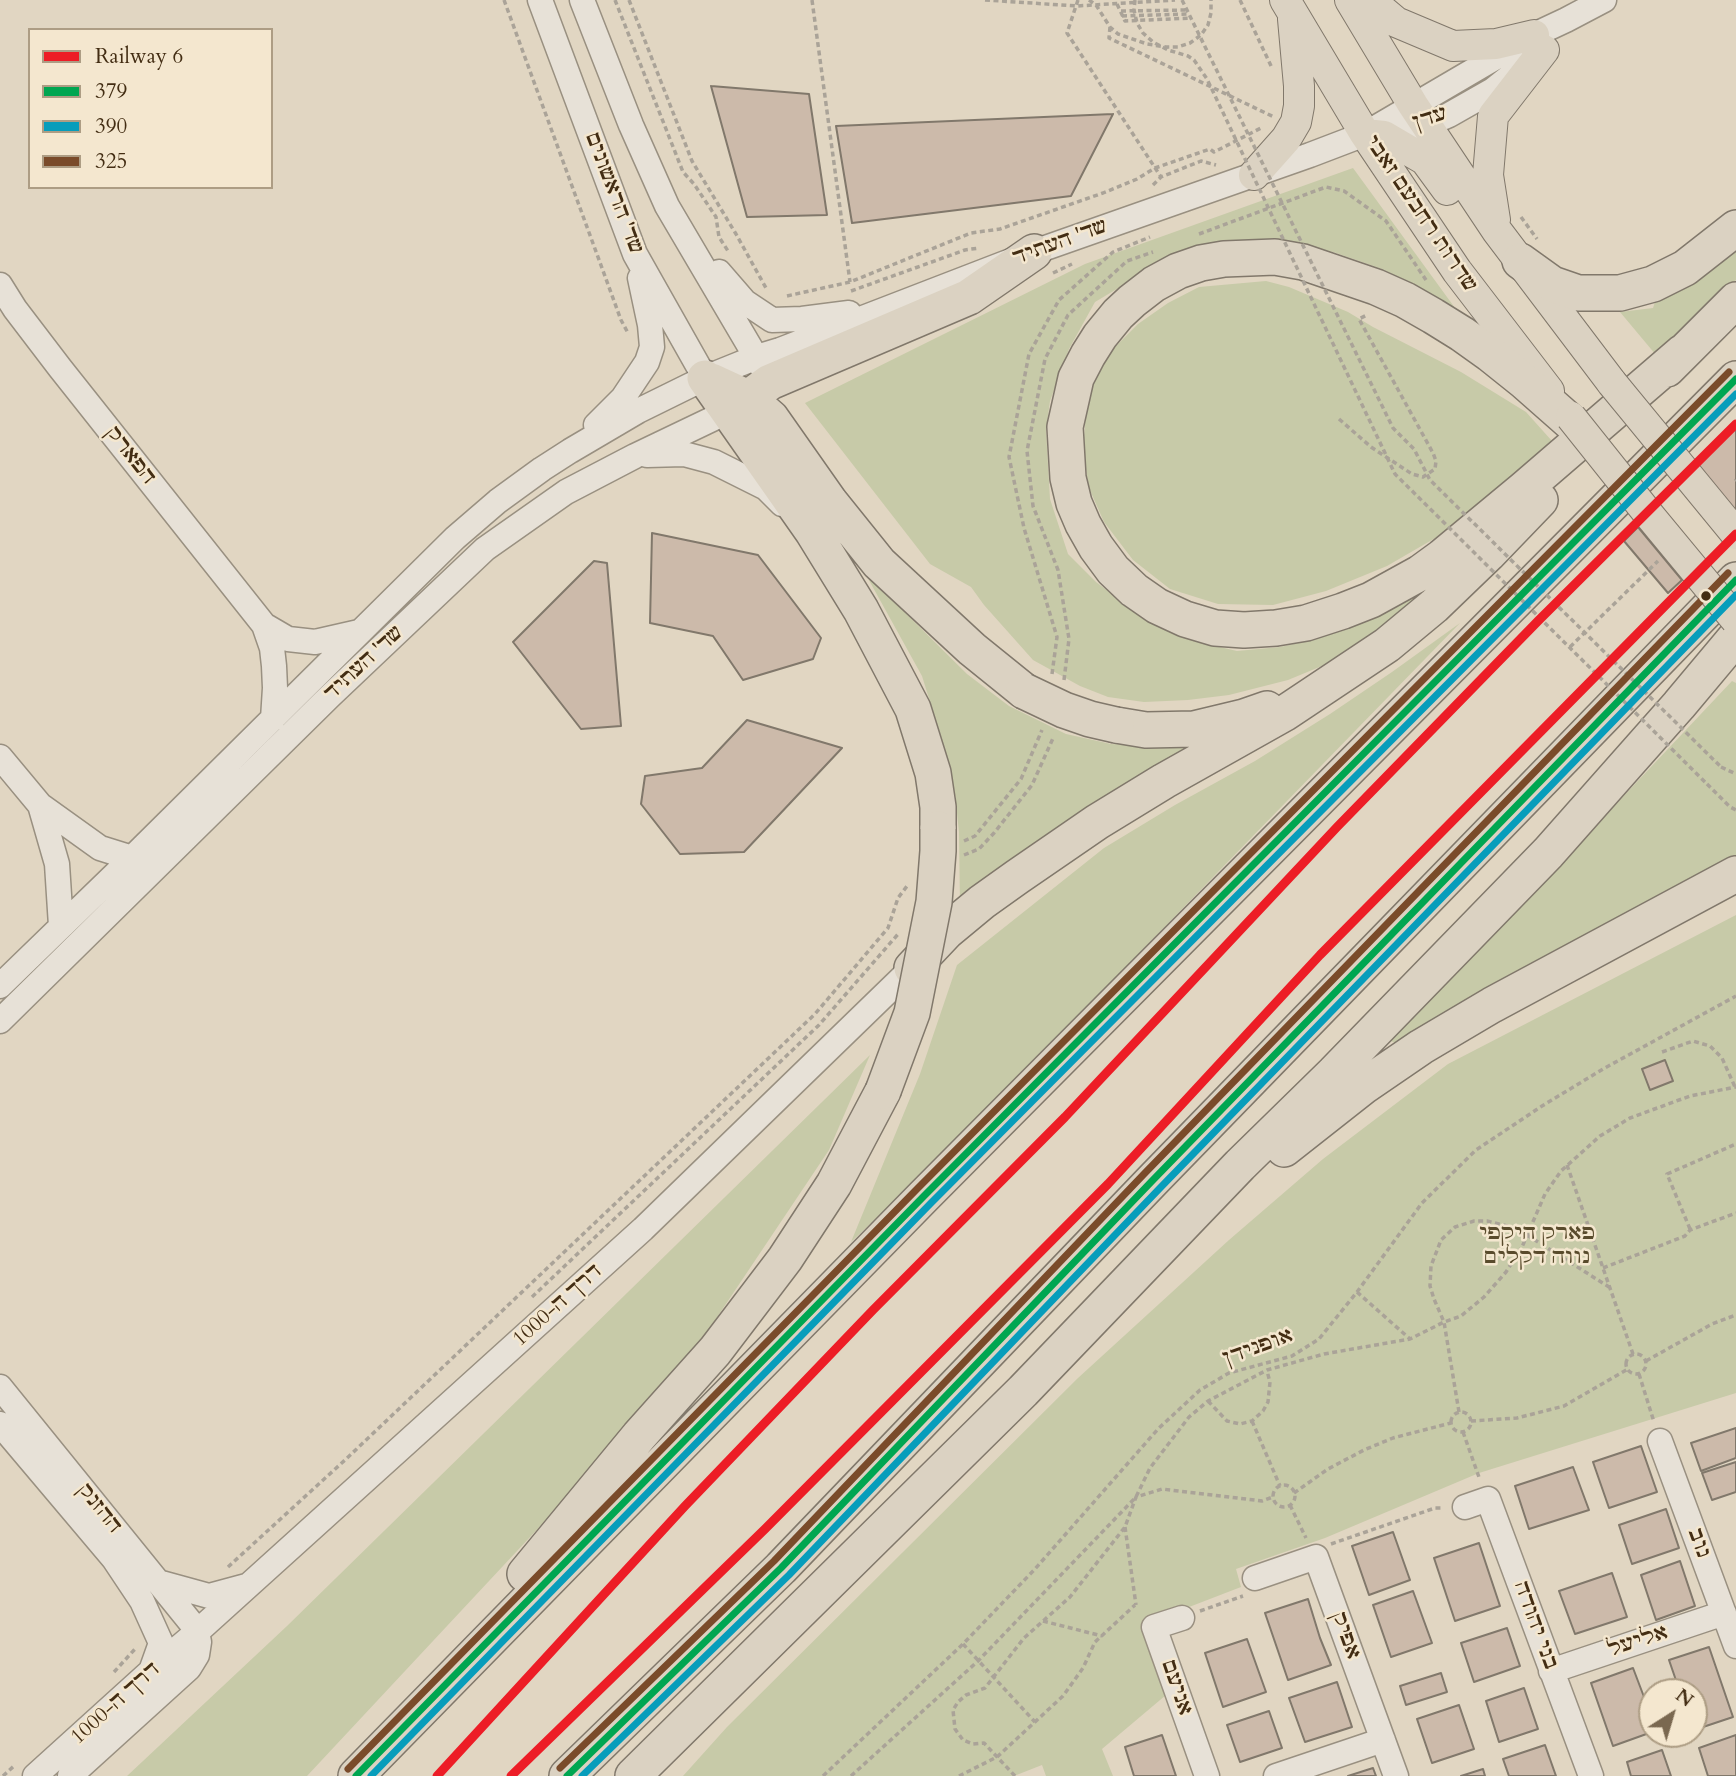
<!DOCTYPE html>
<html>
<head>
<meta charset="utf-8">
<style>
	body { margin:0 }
	#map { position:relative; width:1736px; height:1776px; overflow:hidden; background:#e1d6c2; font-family:Cardo,serif }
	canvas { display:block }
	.legend { position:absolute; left:28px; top:28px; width:245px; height:161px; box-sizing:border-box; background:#f4e7cf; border:2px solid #ad9d84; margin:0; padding:9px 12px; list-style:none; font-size:21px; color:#432d13 }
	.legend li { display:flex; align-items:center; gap:14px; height:35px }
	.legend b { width:35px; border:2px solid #ad9d84 }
	.north { position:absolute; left:1638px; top:1678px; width:70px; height:70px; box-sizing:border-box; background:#f4e7cf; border:2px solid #ad9d84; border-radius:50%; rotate:37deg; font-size:19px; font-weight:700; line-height:28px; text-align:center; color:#432d13 }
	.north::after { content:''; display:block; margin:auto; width:24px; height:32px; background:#7a6850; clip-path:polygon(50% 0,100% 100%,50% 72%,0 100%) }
</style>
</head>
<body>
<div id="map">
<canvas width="1736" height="1776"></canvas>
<ul class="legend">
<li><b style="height:9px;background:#ed1d26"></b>Railway 6</li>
<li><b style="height:9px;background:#00a651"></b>379</li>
<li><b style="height:9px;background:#079dbb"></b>390</li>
<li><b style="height:9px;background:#7a4b2a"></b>325</li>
</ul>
<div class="north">N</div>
</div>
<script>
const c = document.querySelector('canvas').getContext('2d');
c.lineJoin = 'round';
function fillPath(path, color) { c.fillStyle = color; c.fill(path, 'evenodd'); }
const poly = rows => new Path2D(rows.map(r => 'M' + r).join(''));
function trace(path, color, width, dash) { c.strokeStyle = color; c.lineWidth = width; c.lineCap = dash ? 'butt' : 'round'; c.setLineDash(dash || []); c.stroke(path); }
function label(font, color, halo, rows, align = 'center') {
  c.font = font + ' Cardo,"Frank Ruhl Libre",serif'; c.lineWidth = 5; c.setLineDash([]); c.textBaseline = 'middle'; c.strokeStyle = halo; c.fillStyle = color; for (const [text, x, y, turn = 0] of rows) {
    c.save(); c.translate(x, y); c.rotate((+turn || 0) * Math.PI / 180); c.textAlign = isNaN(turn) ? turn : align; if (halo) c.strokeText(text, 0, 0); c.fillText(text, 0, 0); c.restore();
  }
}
const green = poly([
	[1353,168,1455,308,1382,269,1333,252,1267,242,1147,271,1095,302,1069,349,1050,401,1046,430,1050,499,1068,554,1096,582,1144,618,1194,641,1237,651,1280,647,1317,639,1361,622,1459,560,1373,637,1334,661,1288,680,1229,695,1188,700,1144,702,1108,697,1080,686,1033,660,984,605,971,587,930,564,805,403,1085,264],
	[1736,248,1736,280,1656,355,1620,312,1653,308,1657,296],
	[1266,281,1289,287,1348,312,1373,327,1461,372,1526,412,1552,441,1509,481,1437,537,1387,566,1326,591,1273,605,1218,604,1170,589,1133,560,1104,522,1089,488,1083,450,1086,413,1094,382,1113,349,1138,324,1168,303,1199,287],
	[865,573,967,674,1009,706,1066,734,1111,744,1165,746,1226,735,960,906,959,832,955,794,941,737,922,676],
	[1460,623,941,1157,851,1242,920,1074,957,965,1104,848,1175,805,1255,761,1330,714,1392,672],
	[1732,681,1736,683,1736,857,1399,1045,1387,1039,1536,889],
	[1736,915,1736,1393,1479,1473,1325,1538,1236,1569,1241,1587,1145,1624,1166,1695,1102,1749,1113,1776,1046,1776,1042,1765,1014,1776,683,1776,727,1727,1078,1378,1229,1240,1323,1159,1448,1064],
	[870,1055,829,1150,671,1386,307,1776,127,1776,287,1626]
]);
const building = poly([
	[711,86,809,94,827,215,747,217,711,86],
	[1113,114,1071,196,852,223,836,126,1113,114],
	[1736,427,1736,512,1698,465,1736,427],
	[1638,527,1682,580,1668,593,1624,541,1638,527],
	[652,533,758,555,821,638,813,659,743,680,713,636,650,623,652,533],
	[594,561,607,563,621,726,581,729,513,642,594,561],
	[747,720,842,748,744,852,680,854,641,804,645,776,702,768,747,720],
	[1665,1060,1673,1081,1650,1090,1642,1069,1665,1060],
	[1736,1428,1736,1458,1701,1471,1691,1443,1736,1428],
	[1641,1446,1657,1492,1609,1508,1593,1462,1641,1446],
	[1736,1462,1736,1492,1712,1500,1702,1473,1736,1462],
	[1573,1467,1589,1510,1529,1529,1515,1486,1573,1467],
	[1666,1509,1679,1548,1632,1564,1619,1525,1666,1509],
	[1393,1532,1410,1580,1369,1595,1352,1546,1393,1532],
	[1479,1543,1500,1606,1455,1621,1434,1558,1479,1543],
	[1680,1561,1695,1606,1656,1620,1641,1575,1680,1561],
	[1612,1573,1627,1617,1575,1634,1559,1591,1612,1573],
	[1413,1591,1432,1643,1391,1657,1373,1605,1413,1591],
	[1308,1599,1320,1638,1331,1665,1288,1680,1265,1613,1308,1599],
	[1507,1628,1520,1666,1474,1682,1461,1643,1507,1628],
	[1247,1639,1266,1692,1223,1707,1205,1653,1247,1639],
	[1709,1647,1733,1717,1694,1730,1694,1692,1680,1692,1669,1660,1709,1647],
	[1633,1668,1652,1718,1652,1732,1613,1746,1591,1683,1633,1668],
	[1441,1673,1447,1692,1406,1705,1400,1686,1441,1673],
	[1337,1682,1352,1727,1305,1742,1289,1698,1337,1682],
	[1524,1688,1538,1729,1499,1742,1486,1701,1524,1688],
	[1459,1705,1474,1749,1432,1763,1417,1719,1459,1705],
	[1269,1711,1282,1748,1240,1762,1227,1725,1269,1711],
	[1162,1735,1176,1776,1134,1776,1125,1747,1162,1735],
	[1736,1735,1736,1776,1708,1776,1699,1748,1736,1735],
	[1545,1745,1556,1776,1509,1776,1503,1759,1545,1745],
	[1662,1750,1671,1776,1631,1776,1627,1762,1662,1750],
	[1373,1768,1376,1776,1348,1776,1373,1768],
	[1483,1769,1485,1776,1461,1776,1483,1769]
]);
const path = poly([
	[504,0,621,320,628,333],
	[615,0,683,172,694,184,716,217,719,237,728,251],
	[629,0,692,161,736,234,766,288],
	[812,0,850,282],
	[985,0,1077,6,1175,0],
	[1078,0,1067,33,1161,177],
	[1089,0,1096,5,1110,27,1118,34,1147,44,1166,47,1178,47,1190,43,1201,35,1208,25,1211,13,1211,0],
	[1240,0,1272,68],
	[1117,4,1125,21,1191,18],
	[1121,11,1187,10],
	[1122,16,1189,14],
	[1110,27,1109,38,1274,117],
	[1153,185,1161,177,1201,161,1216,165],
	[1521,217,1537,239],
	[1199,234,1326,187,1344,191,1386,221,1426,280],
	[1053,273,1072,264],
	[851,291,965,250,979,248],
	[787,296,850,282,971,233,1000,229,1103,193,1137,179,1155,168,1210,149,1214,152,1261,128],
	[1339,419,1371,447,1412,474,1423,477,1435,469,1436,461,1433,453,1359,319,1367,315],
	[1735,481,1736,480],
	[1052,674,1057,637,1024,528,1009,457,1029,354,1059,300,1113,252,1150,237],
	[1064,680,1069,639,1058,570,1033,506,1027,451,1045,359,1068,315,1127,261,1153,252],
	[1721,767,1736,774],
	[1707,784,1730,807,1736,810],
	[964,841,975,836,1021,779,1042,730],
	[964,855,979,849,994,833,1032,785,1054,736],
	[1662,1052,1693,1041,1710,1046,1722,1058,1735,1087],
	[1567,1165,1633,1354],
	[1690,1229,1667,1174,1736,1144],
	[1603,1268,1685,1236,1690,1230,1736,1213],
	[1357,1292,1410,1339],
	[532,1297,819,1025,899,933],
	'1626 1364a10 10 0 1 1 20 0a10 10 0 1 1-20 0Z',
	[1646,1361,1712,1324,1736,1315],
	[1639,1374,1654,1422],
	[1208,1401,1227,1421,1240,1424,1252,1421,1263,1411,1268,1402,1270,1382,1267,1371],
	'1451 1422a10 10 0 1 1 20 0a10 10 0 1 1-20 0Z',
	[1459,1412,1444,1322,1434,1299,1430,1286,1431,1266,1441,1240,1455,1227,1474,1221,1487,1221,1511,1227,1527,1235,1609,1287],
	[1252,1421,1280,1486],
	[1471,1421,1517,1418,1564,1406,1628,1369],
	[1463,1432,1480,1480],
	'1273 1496a11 11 0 1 1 22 0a11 11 0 1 1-22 0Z',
	[1294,1493,1328,1469,1364,1450,1393,1438,1451,1423],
	[1290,1505,1306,1538],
	[1125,1527,1136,1605],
	[1331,1544,1435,1508,1443,1508],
	[228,1567,345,1460,815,1014,888,928,898,898,907,886],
	[1200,1611,1243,1596],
	[1043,1621,1102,1636],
	[963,1644,1035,1722],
	[114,1672,135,1649],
	[3,1776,14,1766],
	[823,1776,963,1644,1035,1569,1158,1429,1200,1390,1229,1373,1292,1356,1319,1339,1357,1292,1422,1203,1476,1150,1542,1106,1603,1069,1736,996],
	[851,1776,978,1661,1136,1497,1150,1468,1189,1417,1208,1401,1267,1370,1324,1354,1410,1339,1444,1322,1461,1316,1484,1297,1506,1272,1522,1247,1545,1194,1561,1171,1600,1136,1630,1118,1690,1096,1736,1087],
	[959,1776,997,1757,1063,1696,1083,1668,1095,1642,1135,1605],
	[1015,1776,984,1743,973,1744,963,1740,955,1729,953,1710,958,1702,966,1695,985,1688,1024,1638,1070,1597,1125,1527,1136,1497,1162,1489,1262,1501,1273,1497]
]);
const minor = poly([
	[540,0,635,254,705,378],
	[582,0,631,125,667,206,763,369],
	[1410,127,1426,125,1449,115,1493,90,1522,67],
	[719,272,745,302,772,320,802,319,849,313],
	[0,285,15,309,60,368,264,625,272,648,274,666,275,688,273,719],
	[596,425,623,398,647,362,652,347,650,325,640,278],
	[647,455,684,454,714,462,766,488,782,504],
	[264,625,288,639,315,642,359,632],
	[0,757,40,805,100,848,132,858],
	[40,805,57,864,61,926],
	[0,986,132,858,455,538,498,501,542,469,570,451,638,411,705,378,757,357,780,350,1034,252,1310,155,1365,134,1534,35,1566,20,1604,0],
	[0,1021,330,696,485,549,566,492,635,456,729,411,737,399],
	[0,1387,192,1624,197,1632,199,1642,197,1655,189,1668,70,1776],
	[0,1424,114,1559,142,1601,161,1643,151,1671],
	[1660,1441,1736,1646],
	[1465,1507,1488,1499,1591,1776],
	[1255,1578,1316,1557,1396,1776],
	[158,1582,209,1596,246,1586],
	[1182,1618,1154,1627,1207,1776],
	[1551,1671,1724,1613],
	[35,1776,151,1671,197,1632,643,1229,910,970],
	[1276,1776,1383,1740]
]);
const major = poly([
	[1285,0,1365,134,1457,271,1549,391],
	[1350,0,1413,105,1497,231,1612,383],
	[1370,0,1396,22,1453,46,1496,44,1534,35],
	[1365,134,1384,136,1425,160,1447,190],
	[1254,175,1286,139,1296,122,1299,106,1299,86,1293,19],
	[1495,220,1488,175,1493,116,1544,50]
]);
const highway = poly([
	[1520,261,1552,284,1578,293,1620,293,1653,284,1685,268,1736,228],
	[1667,369,1736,300],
	[705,378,813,532,861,610,913,709,933,773,938,807,938,829],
	[711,381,748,398,771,418,830,502,879,563,972,649,1024,691],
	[738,420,748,398,770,382,969,297,1034,252],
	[1584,434,1525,382,1490,354,1462,334,1433,316,1405,300,1376,287,1303,262,1275,257,1224,259,1201,263,1178,271,1154,284,1132,301,1118,314,1100,336,1088,355,1076,378,1065,427,1068,478,1074,503,1083,524,1096,547,1113,570,1134,590,1157,606,1185,619,1215,628,1244,630,1276,628,1306,623,1343,611,1371,600,1420,573,1442,557,1524,489,1683,352],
	[1116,725,1146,730,1194,729,1244,717,1267,709],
	[912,968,947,931,982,902,1017,877,1097,822,1164,781,1285,713,1387,645,1434,606,1488,554,1540,500],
	[1284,1149,1364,1086,1421,1047,1492,1005,1736,874],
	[525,1574,639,1436,715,1351,785,1259,834,1184,883,1091],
	[356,1776,923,1197,1736,379],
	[567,1776,781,1568,1152,1181,1736,580],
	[633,1776,1023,1391,1240,1165,1334,1073,1548,853,1679,705,1736,637]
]);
const pathBridge = poly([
	[1135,0,1134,10,1137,23,1143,33,1153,42,1168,50,1188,56,1194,60,1207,79,1395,474,1707,784],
	[1182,0,1393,428,1414,449,1430,480,1721,767],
	[1570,647,1658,561]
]);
const majorBridge = poly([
	[1612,383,1736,534],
	[1571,417,1650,516,1736,620]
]);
const highwayBridge = poly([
	[1024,691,1064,710,1090,719,1116,725],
	[883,1091,912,1013,934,902,938,851,938,829]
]);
const bus1 = poly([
	[356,1776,923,1197,1736,379],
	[567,1776,781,1568,1152,1181,1736,580]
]);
const bus2 = poly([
	[371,1776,930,1204,1736,394],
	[582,1776,789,1575,1160,1188,1736,595]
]);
const bus3 = poly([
	[560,1768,774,1561,1144,1174,1728,573],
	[348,1769,916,1190,1729,372]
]);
const rail1 = poly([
	[437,1776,685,1506,873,1310,1065,1117,1338,826,1539,620,1736,424],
	[511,1776,765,1529,1108,1184,1320,955,1736,534]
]);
const markers = [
	[1706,596,6,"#432d13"]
];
const streetNames = [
	["עדן",1430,119,-18],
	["שד' הראשונים",613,193,69],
	["שדרות רחבעם זאבי",1420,214,56],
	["שד' העתיד",1060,243,-20],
	["הפארק",130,456,52],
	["שד' העתיד",364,664,-43],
	["דרך ה-1000",558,1306,-42],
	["אופנידן",1258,1348,-20],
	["ההזנק",99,1509,51],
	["נוב",1698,1543,70],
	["בני יהודה",1535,1626,70],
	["אפיק",1345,1636,70],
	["אליעל",1638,1642,-18],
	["אניעם",1176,1688,71],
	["דרך ה-1000",116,1704,-42]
];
const parkNames = [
	["פארק היקפי",1537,1234],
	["נווה דקלים",1537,1258]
];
fillPath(green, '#c7caa8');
fillPath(building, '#ccbaaa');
trace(building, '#81786b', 2);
trace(minor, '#999081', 27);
trace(major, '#81786b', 32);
trace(highway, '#81786b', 38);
trace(path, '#aaa398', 3.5, [5, 3.5]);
trace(minor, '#e7e1d7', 24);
trace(major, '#dbd2c2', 30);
trace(highway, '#dbd2c2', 35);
trace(majorBridge, '#81786b', 32, []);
trace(highwayBridge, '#81786b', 38, []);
trace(pathBridge, '#aaa398', 3.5, [5, 3.5]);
trace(majorBridge, '#dbd2c2', 30);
trace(highwayBridge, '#dbd2c2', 35);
trace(bus1, '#00a651', 7);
trace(bus2, '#079dbb', 7);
trace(bus3, '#7a4b2a', 7);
trace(rail1, '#ed1d26', 9);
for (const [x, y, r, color] of markers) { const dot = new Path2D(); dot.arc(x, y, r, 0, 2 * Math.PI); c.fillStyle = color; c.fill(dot); trace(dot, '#f4e7cf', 2.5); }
label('21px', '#432d13', '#f4e7cf', streetNames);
label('italic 21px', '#594b2c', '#f4e7cf', parkNames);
</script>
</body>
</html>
